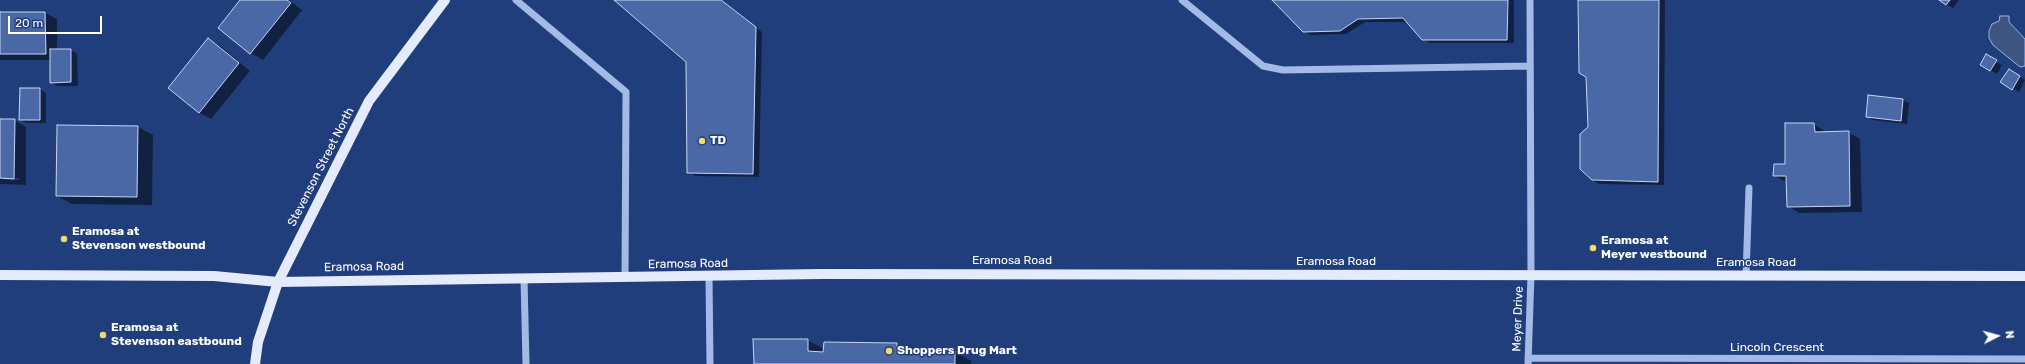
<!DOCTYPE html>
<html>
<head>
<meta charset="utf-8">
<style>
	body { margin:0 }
	#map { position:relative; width:2025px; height:364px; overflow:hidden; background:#213e7c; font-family:Rubik,sans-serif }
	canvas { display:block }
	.north { position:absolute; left:1977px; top:316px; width:40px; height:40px; -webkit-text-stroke:3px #213e7c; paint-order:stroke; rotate:84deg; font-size:11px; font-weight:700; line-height:16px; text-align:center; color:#fff }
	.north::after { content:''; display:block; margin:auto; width:14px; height:18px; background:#fff; clip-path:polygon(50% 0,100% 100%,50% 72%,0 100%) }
	.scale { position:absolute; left:8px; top:16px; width:94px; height:18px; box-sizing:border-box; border:2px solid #fff; border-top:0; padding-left:5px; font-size:12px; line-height:14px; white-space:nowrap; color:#fff; -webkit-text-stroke:3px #213e7c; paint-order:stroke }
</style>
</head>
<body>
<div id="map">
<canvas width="2025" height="364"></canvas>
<div class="north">N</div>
<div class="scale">20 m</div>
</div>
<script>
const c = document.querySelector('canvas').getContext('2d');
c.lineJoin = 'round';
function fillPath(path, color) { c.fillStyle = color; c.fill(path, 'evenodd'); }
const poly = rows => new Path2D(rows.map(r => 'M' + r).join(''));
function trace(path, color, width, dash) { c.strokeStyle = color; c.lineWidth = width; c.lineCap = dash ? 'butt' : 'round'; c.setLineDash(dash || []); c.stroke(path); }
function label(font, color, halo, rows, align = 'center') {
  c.font = font + ' Rubik,sans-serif'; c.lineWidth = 3; c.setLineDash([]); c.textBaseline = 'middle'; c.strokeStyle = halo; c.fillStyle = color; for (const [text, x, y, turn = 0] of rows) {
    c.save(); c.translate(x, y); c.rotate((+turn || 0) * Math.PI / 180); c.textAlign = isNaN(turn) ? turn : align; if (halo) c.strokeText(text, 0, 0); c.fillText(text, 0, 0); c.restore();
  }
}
const water = poly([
	[2000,16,2009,16,2009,22,2025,39,2025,66,2020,67,1993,45,1989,38,1989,31,1992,24,1999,21,2000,16]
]);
const shadow = poly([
	[241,0,289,0,302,10,263,60,251,53,219,28],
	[616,0,721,0,762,32,759,177,695,176,688,172,687,61],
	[1273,0,1514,0,1514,43,1430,43,1423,39,1407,22,1365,22,1346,34,1310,35,1303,31],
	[1579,0,1665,0,1664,185,1599,184,1592,180,1587,77],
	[1940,0,1959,0,1953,8],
	[0,13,45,13,57,19,57,50,71,50,77,54,78,86,57,86,51,82,51,60,0,60],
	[208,39,220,46,250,71,211,119,200,113,169,88],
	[1986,56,2002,65,1997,74,1981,64],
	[2016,74,2025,80,2019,92,2001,82],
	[40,89,46,93,46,123,27,123,20,120],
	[1903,100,1909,103,1907,124,1873,120,1867,117],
	[0,120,14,120,26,127,26,185,0,184,0,179,19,180,19,178,0,177],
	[1786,124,1814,124,1826,132,1848,132,1860,139,1862,212,1799,213,1788,206,1787,182,1774,176,1786,165],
	[138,127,153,135,152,205,72,204,57,196],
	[807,340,824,349,897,344,911,352,955,352,971,361,971,364,755,364]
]);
const building = poly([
	[240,0,287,0,291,3,250,54,218,28,240,0],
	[614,0,721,0,756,27,753,174,687,173,686,62,614,0],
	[1272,0,1508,0,1507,40,1422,40,1403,18,1358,19,1340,31,1303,32,1272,0],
	[1578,0,1659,0,1658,182,1592,180,1580,169,1580,134,1588,127,1586,77,1579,73,1578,0],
	[1939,0,1950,0,1946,5,1939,0],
	[0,12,45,12,46,54,0,54,0,12],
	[208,38,239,63,199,113,168,88,208,38],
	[50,49,71,49,71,82,50,83,50,49],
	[1986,54,1997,60,1990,71,1980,65,1986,54],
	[2009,69,2020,76,2012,90,2000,82,2009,69],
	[20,88,40,88,40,120,19,120,20,88],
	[1868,95,1903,99,1901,121,1866,117,1868,95],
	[0,119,15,119,14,179,0,178,0,119],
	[1785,123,1814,123,1815,132,1849,131,1850,206,1787,207,1786,176,1773,176,1774,164,1785,164,1785,123],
	[57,125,138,126,137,197,56,196,57,125],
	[753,339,808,339,808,351,823,352,824,342,897,343,897,351,955,351,955,364,754,364,753,339]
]);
const minor = poly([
	[516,0,626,92,625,278],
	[1182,0,1263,66,1283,70,1530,66],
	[1746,276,1749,188],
	[709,277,710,364],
	[524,278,526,364],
	[1528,358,2025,359],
	[1528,364,1531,275,1530,0]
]);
const major = poly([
	[0,275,214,276,278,282,822,274,2025,276],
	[255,364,258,342,278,282,369,101,445,0]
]);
const markers = [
	[702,141,4,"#f3da64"],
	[64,239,4,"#f3da64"],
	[1593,248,4,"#f3da64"],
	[103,335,4,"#f3da64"],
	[889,351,4,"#f3da64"]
];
const poiNames = [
	["TD",710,141],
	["Eramosa at",72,232],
	["Stevenson westbound",72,246],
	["Eramosa at",1601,241],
	["Meyer westbound",1601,255],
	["Eramosa at",111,328],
	["Stevenson eastbound",111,342],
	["Shoppers Drug Mart",897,351]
];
const streetNames = [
	["Stevenson Street North",321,167,-63],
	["Eramosa Road",1012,261],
	["Eramosa Road",1336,262],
	["Eramosa Road",1756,263],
	["Eramosa Road",688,264,-1],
	["Eramosa Road",364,267,-1],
	["Meyer Drive",1518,319,-88],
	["Lincoln Crescent",1777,348]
];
fillPath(water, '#3e5481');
trace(water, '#97b3e7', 1);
fillPath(shadow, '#0007');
fillPath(building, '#4968a5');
trace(building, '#c6d6f5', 1);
trace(minor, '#a3bae6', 7);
trace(major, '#e4ebfd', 10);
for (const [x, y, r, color] of markers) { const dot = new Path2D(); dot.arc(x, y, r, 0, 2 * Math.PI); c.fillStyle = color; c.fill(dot); trace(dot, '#213e7c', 1.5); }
label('bold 12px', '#fff', '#213e7c', poiNames, 'left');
label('12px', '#fff', '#213e7c', streetNames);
</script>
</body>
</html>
